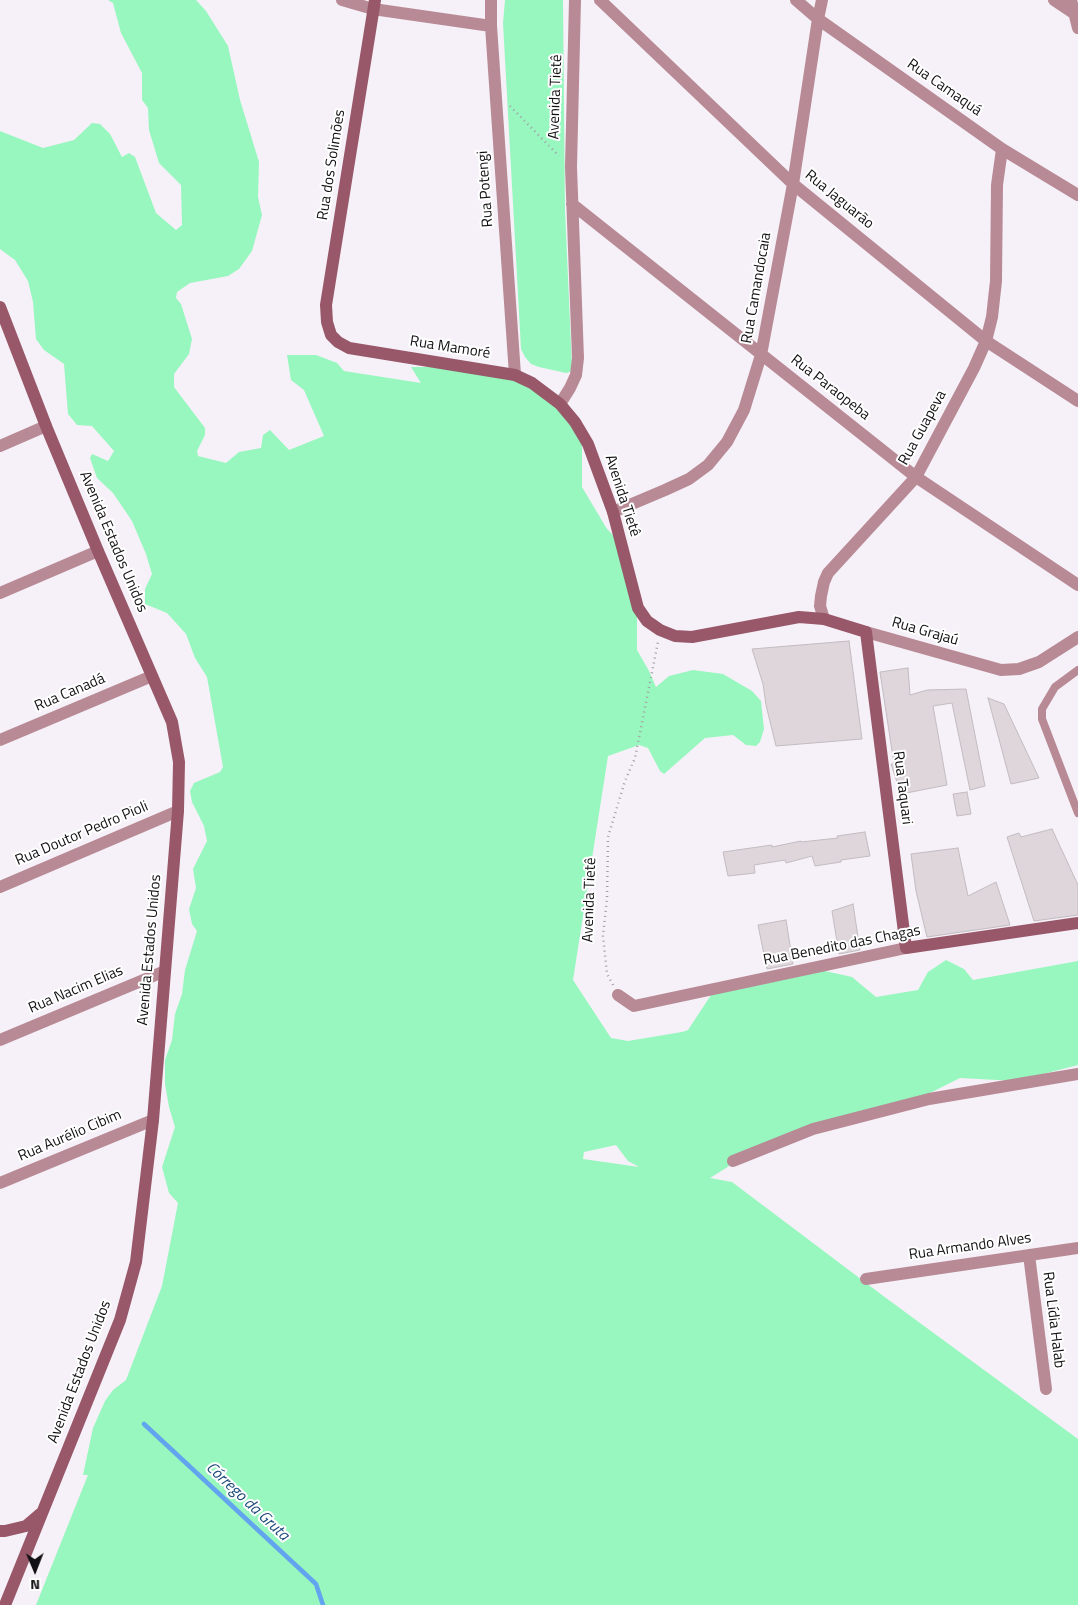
<!DOCTYPE html>
<html>
<head>
<meta charset="utf-8">
<style>
	body { margin:0 }
	#map { position:relative; width:1078px; height:1605px; overflow:hidden; background:#f6f1f8; font-family:"Titillium Web",sans-serif }
	canvas { display:block }
	.north { position:absolute; left:10px; top:1545px; width:50px; height:50px; -webkit-text-stroke:4px #fff; paint-order:stroke; rotate:179deg; font-size:14px; font-weight:700; line-height:20px; text-align:center; color:#121012 }
	.north::after { content:''; display:block; margin:auto; width:18px; height:22px; background:#121012; clip-path:polygon(50% 0,100% 100%,50% 72%,0 100%) }
</style>
</head>
<body>
<div id="map">
<canvas width="1078" height="1605"></canvas>
<div class="north">N</div>
</div>
<script>
const c = document.querySelector('canvas').getContext('2d');
c.lineJoin = 'round';
function fillPath(path, color) { c.fillStyle = color; c.fill(path, 'evenodd'); }
const poly = rows => new Path2D(rows.map(r => 'M' + r).join(''));
function trace(path, color, width, dash) { c.strokeStyle = color; c.lineWidth = width; c.lineCap = dash ? 'butt' : 'round'; c.setLineDash(dash || []); c.stroke(path); }
function label(font, color, halo, rows, align = 'center') {
  c.font = font + ' "Titillium Web",sans-serif'; c.lineWidth = 4; c.setLineDash([]); c.textBaseline = 'middle'; c.strokeStyle = halo; c.fillStyle = color; for (const [text, x, y, turn = 0] of rows) {
    c.save(); c.translate(x, y); c.rotate((+turn || 0) * Math.PI / 180); c.textAlign = isNaN(turn) ? turn : align; if (halo) c.strokeText(text, 0, 0); c.fillText(text, 0, 0); c.restore();
  }
}
const green = poly([
	[108,0,196,0,206,11,228,46,240,100,259,162,258,197,262,215,252,251,239,269,228,276,190,283,177,292,176,298,181,304,192,339,189,354,174,374,174,387,205,428,205,435,197,451,198,456,226,463,239,452,261,448,263,435,270,430,289,450,324,436,304,390,291,380,287,355,316,355,337,363,344,371,421,383,411,367,461,367,507,375,549,400,582,438,582,487,607,529,624,546,637,596,637,650,649,671,656,687,669,676,693,670,723,674,752,691,761,701,764,729,760,742,756,746,746,745,733,735,705,738,664,774,660,771,648,748,639,745,608,756,573,980,611,1038,628,1041,682,1032,688,1030,711,995,816,969,852,977,876,997,918,990,928,972,946,960,964,969,973,980,1078,961,1078,1065,1016,1081,960,1078,926,1095,742,1158,710,1178,732,1182,886,1298,1078,1439,1078,1605,36,1605,88,1475,83,1475,93,1428,105,1401,113,1390,126,1380,162,1286,178,1203,169,1193,162,1167,175,1127,169,1107,165,1084,165,1060,172,1040,175,1014,182,994,185,970,197,931,192,924,189,909,196,888,193,869,207,841,204,826,192,802,190,791,194,783,220,772,223,767,207,677,195,658,186,634,167,613,145,604,145,589,152,574,146,554,132,521,113,493,97,478,90,458,92,454,108,461,114,451,92,426,77,425,68,414,64,364,44,350,36,339,33,302,28,281,15,260,0,249,0,131,43,148,74,140,92,123,100,124,110,134,122,157,129,153,135,157,156,213,176,230,182,225,181,185,159,163,149,130,148,108,142,100,142,73,121,33,113,3],
	[616,1145,628,1161,639,1167,583,1159,584,1152],
	[505,0,563,0,565,210,572,368,570,372,566,373,539,367,531,364,525,357,521,349,503,23]
]);
const stream = poly([
	[144,1424,316,1584,323,1605]
]);
const building = poly([
	[849,641,862,739,776,746,766,705,763,684,752,649,849,641],
	[908,668,910,695,927,690,966,689,985,786,970,790,952,703,933,706,947,785,901,794,891,764,894,764,880,672,908,668],
	[988,698,1004,704,1039,778,1011,784,988,698],
	[967,792,971,814,957,816,953,794,967,792],
	[1052,829,1078,885,1078,915,1034,921,1007,837,1019,833,1021,837,1052,829],
	[865,832,870,856,841,860,841,862,815,866,812,856,786,863,785,860,754,865,755,873,728,876,723,852,772,845,772,847,801,841,801,842,838,838,837,836,865,832],
	[958,848,968,896,996,882,1010,925,927,937,916,891,911,854,958,848],
	[853,904,860,950,839,954,832,911,853,904],
	[786,920,793,964,767,969,758,925,786,920]
]);
const path = poly([
	[510,106,559,156],
	[613,985,607,974,603,936,607,898,608,837,625,781,635,758,658,642]
]);
const lane = poly([
	[1078,670,1055,687,1042,709,1042,719,1078,813]
]);
const street = poly([
	[342,0,373,9,491,26],
	[491,0,491,26,515,375],
	[600,0,793,184,986,341,1078,401],
	[796,0,818,19,1002,149,1078,195],
	[1054,0,1075,14],
	[1071,0,1078,28],
	[572,204,916,477,1078,585],
	[560,404,570,388,576,375,578,358,571,167,575,0],
	[0,446,46,426],
	[613,512,665,490,689,479,708,465,727,442,744,410,761,355,793,184,818,19,822,0],
	[0,593,98,551],
	[824,619,820,606,821,596,824,582,828,573,916,477,974,368,986,341,992,317,996,281,997,185,1002,149],
	[866,632,1001,670,1019,669,1039,662,1078,637],
	[0,740,152,676],
	[0,887,178,811],
	[618,995,634,1006,906,948],
	[0,1040,165,971],
	[733,1161,813,1129,929,1099,1078,1074],
	[0,1183,153,1120],
	[1029,1255,1046,1389],
	[866,1279,1078,1248]
]);
const secondary = poly([
	[375,0,326,305,327,322,331,335,338,342,349,348,515,375,532,383,560,404,575,422,588,444,613,512,638,608,647,621,660,630,675,636,692,637,799,617,824,619,866,632,906,948,1078,923],
	[0,307,46,426,98,551,172,722,179,762,178,811,153,1120,136,1262,120,1320,5,1605],
	[0,1531,5,1531,26,1526,40,1514]
]);
const streetNames = [
	["Rua Camaquá",944,88,35],
	["Avenida Tietê",556,97,-88],
	["Rua dos Solimões",332,165,-81],
	["Rua Potengi",486,189,-94],
	["Rua Jaguarão",839,200,39],
	["Rua Camandocaia",757,288,-80],
	["Rua Mamoré",450,348,9],
	["Rua Paraopeba",830,388,38],
	["Rua Guapeva",923,428,-61],
	["Avenida Tietê",622,496,72],
	["Avenida Estados Unidos",113,542,67],
	["Rua Grajaú",925,632,16],
	["Rua Canadá",70,693,-23],
	["Rua Taquari",902,788,83],
	["Rua Doutor Pedro Pioli",82,834,-23],
	["Avenida Tietê",590,900,-88],
	["Rua Benedito das Chagas",842,946,-11],
	["Avenida Estados Unidos",150,950,-85],
	["Rua Nacim Elias",76,990,-23],
	["Rua Aurélio Cibim",70,1136,-23],
	["Rua Armando Alves",970,1247,-8],
	["Rua Lídia Halab",1053,1320,83],
	["Avenida Estados Unidos",80,1372,-69]
];
const waterNames = [
	["Córrego da Gruta",247,1502,43]
];
fillPath(green, '#98f6bf');
trace(stream, '#62a5ee', 4.5);
fillPath(building, '#ded6db');
trace(building, '#c2bbbf', 1);
trace(path, '#a29ea3', 2.5, [1, 4]);
trace(lane, '#b88a95', 8);
trace(street, '#b88a95', 12);
trace(secondary, '#985869', 12);
label('15px', '#121012', '#fff', streetNames);
label('italic 16px', '#1b4979', '#fff', waterNames);
</script>
</body>
</html>
